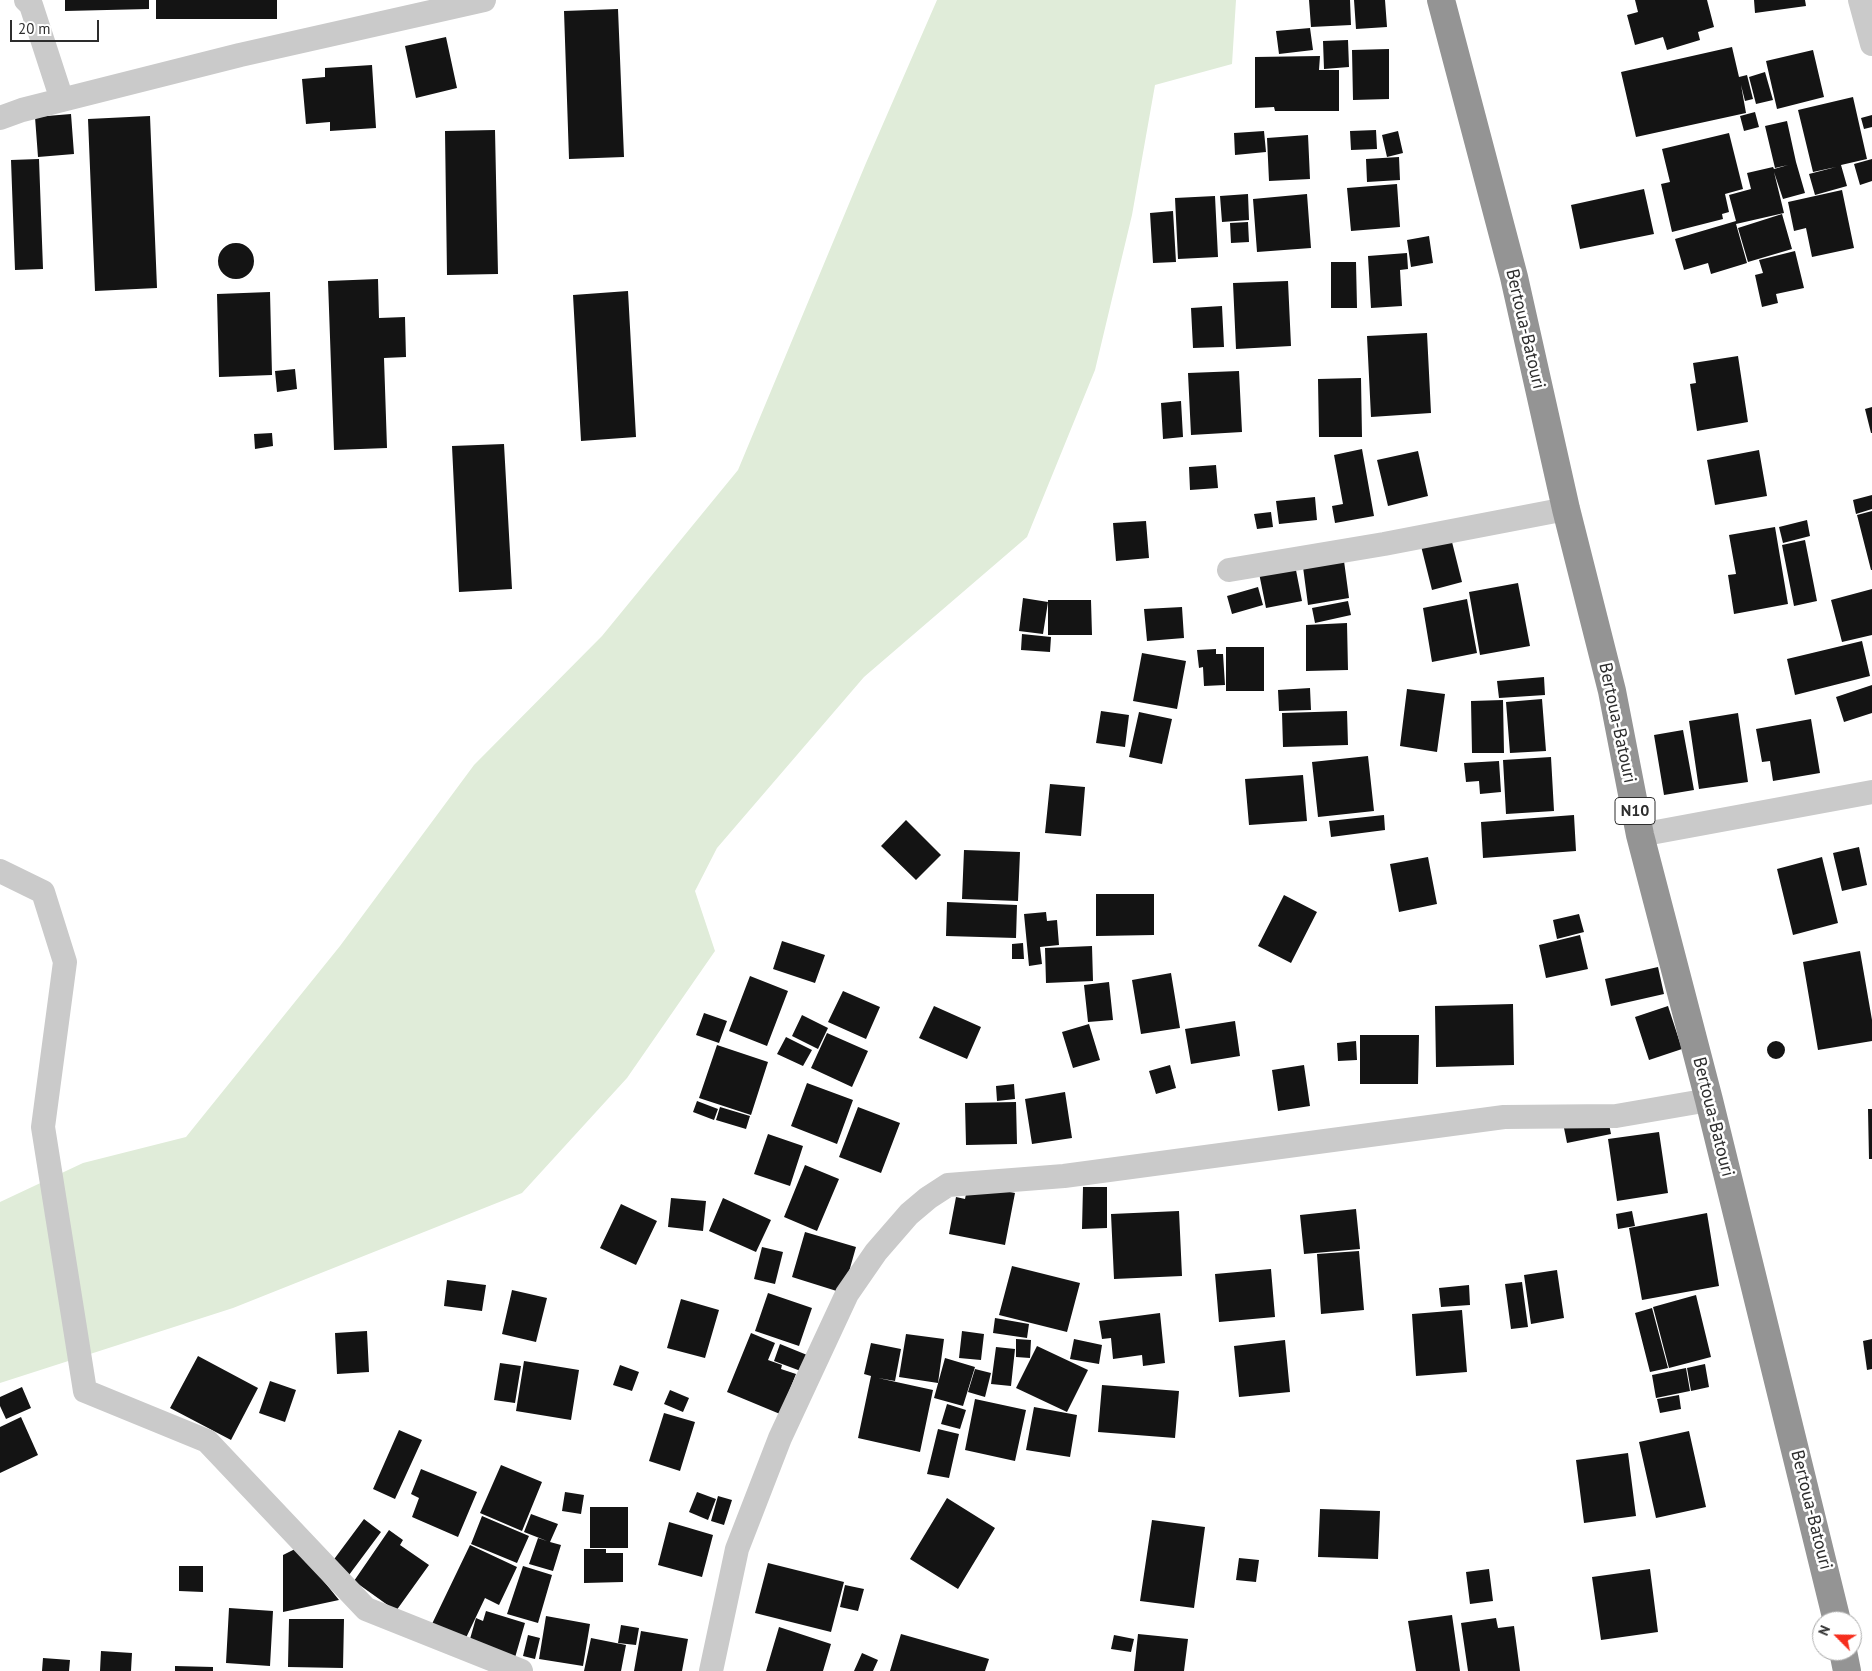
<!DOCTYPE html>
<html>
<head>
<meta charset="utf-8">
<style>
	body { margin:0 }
	#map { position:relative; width:1872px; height:1671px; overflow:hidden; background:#fff; font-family:"PT Sans",sans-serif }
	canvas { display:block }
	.north { position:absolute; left:1812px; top:1611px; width:50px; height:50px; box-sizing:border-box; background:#fff; border:1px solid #ababab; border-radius:50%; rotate:293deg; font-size:14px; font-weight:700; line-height:20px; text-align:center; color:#2d2d2d }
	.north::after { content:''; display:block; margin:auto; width:18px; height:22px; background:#f62e1d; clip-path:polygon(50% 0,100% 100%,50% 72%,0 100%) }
	.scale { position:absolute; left:10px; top:20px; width:89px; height:22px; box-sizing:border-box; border:2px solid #2d2d2d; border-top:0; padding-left:6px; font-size:15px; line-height:18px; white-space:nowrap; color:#2d2d2d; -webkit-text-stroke:4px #fff; paint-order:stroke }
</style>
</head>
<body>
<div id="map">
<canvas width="1872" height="1671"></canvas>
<div class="north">N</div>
<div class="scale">20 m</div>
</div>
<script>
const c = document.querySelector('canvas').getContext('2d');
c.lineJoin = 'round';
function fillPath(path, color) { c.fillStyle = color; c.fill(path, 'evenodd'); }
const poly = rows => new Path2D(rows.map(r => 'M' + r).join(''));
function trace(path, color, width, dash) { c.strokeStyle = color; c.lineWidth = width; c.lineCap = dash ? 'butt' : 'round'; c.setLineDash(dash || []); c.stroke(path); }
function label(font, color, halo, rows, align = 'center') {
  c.font = font + ' "PT Sans",sans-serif'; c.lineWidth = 5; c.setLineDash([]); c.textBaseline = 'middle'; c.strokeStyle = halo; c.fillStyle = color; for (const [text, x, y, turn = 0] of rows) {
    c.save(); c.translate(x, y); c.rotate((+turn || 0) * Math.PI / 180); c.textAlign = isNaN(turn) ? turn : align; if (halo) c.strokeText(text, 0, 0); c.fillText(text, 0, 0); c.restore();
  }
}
const green = poly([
	[937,0,1236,0,1232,64,1155,85,1132,215,1095,370,1027,537,864,677,717,848,695,891,715,951,627,1078,522,1193,233,1308,0,1383,0,1202,83,1163,186,1137,340,946,474,765,602,636,738,470,866,163]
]);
const building = poly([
	[65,0,149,0,149,9,65,11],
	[156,0,277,0,277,19,156,19],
	[1309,0,1350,0,1351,25,1311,27],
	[1354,0,1385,0,1387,27,1356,29],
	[1635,0,1707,0,1714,27,1698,32,1700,40,1667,50,1663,37,1635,45,1627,15,1638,12],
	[1754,0,1805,0,1806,6,1755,13],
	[618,9,624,157,569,159,564,11],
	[1310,28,1313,50,1279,54,1276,31],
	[446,37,457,88,416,98,405,46],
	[1348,40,1349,67,1324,69,1323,41],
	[1732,47,1739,77,1747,75,1753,99,1745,101,1741,85,1746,113,1636,137,1621,72],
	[1389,49,1389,99,1353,100,1352,50],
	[1813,50,1824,97,1777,109,1766,61],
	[1320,56,1319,70,1339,70,1339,111,1275,111,1274,107,1255,108,1255,57],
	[372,65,376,128,330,131,330,122,306,124,302,79,325,77,325,68],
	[1765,72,1773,100,1756,104,1749,77],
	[1853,97,1867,159,1841,165,1847,186,1815,195,1809,174,1836,167,1813,172,1798,110],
	[1755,112,1759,127,1744,131,1740,116],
	[71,114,74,154,38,157,35,117],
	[1872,115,1872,127,1864,129,1861,118],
	[150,116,157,288,95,291,88,119],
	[1787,121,1796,162,1805,193,1783,199,1774,172,1784,213,1736,224,1747,263,1711,274,1708,263,1684,270,1675,239,1736,221,1729,195,1751,189,1747,173,1773,167,1774,169,1788,165,1775,168,1765,126],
	[495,130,498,274,447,275,445,131],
	[1376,130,1377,149,1351,150,1350,131],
	[1264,131,1266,152,1235,155,1234,133],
	[1398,131,1403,153,1387,157,1382,135],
	[1729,133,1743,189,1725,194,1729,212,1722,214,1723,219,1672,232,1661,184,1670,182,1662,149],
	[1308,135,1310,179,1269,181,1267,138],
	[1399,157,1400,180,1367,182,1366,159],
	[39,159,43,269,15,270,11,160],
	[1872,159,1872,181,1860,185,1854,164],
	[1397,184,1400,227,1351,231,1347,188],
	[1644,189,1654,234,1580,249,1571,205],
	[1842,190,1854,248,1812,257,1806,228,1794,231,1788,202],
	[1248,194,1249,220,1222,222,1220,196],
	[1307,194,1311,248,1257,252,1253,199],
	[1215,196,1218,257,1178,259,1175,198],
	[1173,211,1176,262,1153,263,1150,213],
	[1782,214,1792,249,1748,262,1738,228],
	[1248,222,1249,242,1231,243,1230,223],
	[1429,236,1433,263,1411,267,1407,240],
	'218 261a18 18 0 1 1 36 0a18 18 0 1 1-36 0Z',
	[1795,251,1804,288,1776,294,1778,303,1762,307,1755,275,1763,273,1759,260],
	[1407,253,1408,269,1400,270,1402,306,1371,308,1368,256],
	[1331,262,1356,262,1357,308,1331,308],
	[378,279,379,318,405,317,406,357,384,358,387,448,334,450,328,281],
	[1288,281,1291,346,1236,349,1233,283],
	[628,291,636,437,581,441,573,295],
	[270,292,272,375,219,377,217,294],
	[1222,306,1224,347,1193,348,1191,308],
	[1427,333,1431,413,1371,417,1367,336],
	[1738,356,1748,422,1697,431,1690,384,1696,383,1693,363],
	[295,369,297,389,277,392,275,371],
	[1239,371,1242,432,1191,435,1188,373],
	[1361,378,1362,437,1319,437,1318,379],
	[1181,401,1183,437,1163,439,1161,403],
	[1872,407,1872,433,1871,433,1865,409],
	[272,433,273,446,255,449,254,434],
	[504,444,512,589,459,592,452,446],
	[1362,449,1374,516,1335,523,1332,506,1343,504,1334,455],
	[1759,450,1767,496,1715,505,1707,460],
	[1418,451,1428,496,1388,506,1377,460],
	[1216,465,1218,488,1190,490,1189,467],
	[1872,495,1872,509,1856,514,1853,500],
	[1315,497,1317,520,1279,524,1276,501],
	[1872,511,1872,570,1871,570,1857,515],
	[1271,512,1273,527,1257,529,1254,514],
	[1807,520,1810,536,1783,543,1779,527],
	[1146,521,1149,558,1116,561,1113,523],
	[1775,527,1788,604,1734,614,1728,575,1736,574,1729,535],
	[1450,534,1462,582,1432,590,1420,542],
	[1805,540,1817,601,1794,606,1782,545],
	[1344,561,1349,598,1308,605,1303,567],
	[1295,565,1302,601,1266,608,1259,573],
	[1518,583,1530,646,1480,655,1469,592],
	[1258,587,1263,605,1232,614,1227,596],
	[1872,589,1872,635,1842,642,1831,600],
	[1023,598,1048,602,1043,634,1019,631],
	[1467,599,1477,653,1432,662,1423,608],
	[1048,600,1091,600,1092,635,1048,635],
	[1348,601,1351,615,1315,623,1312,608],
	[1182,607,1184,638,1147,641,1144,609],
	[1347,623,1348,670,1306,671,1306,625],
	[1022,634,1051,637,1050,652,1021,650],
	[1862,641,1870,676,1795,695,1787,659],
	[1226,647,1264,647,1264,691,1226,691],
	[1216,649,1216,654,1223,654,1225,685,1204,686,1203,667,1199,668,1197,650],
	[1142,653,1186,661,1177,709,1133,701],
	[1544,677,1545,695,1499,698,1497,681],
	[1872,685,1872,713,1844,722,1836,697],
	[1310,688,1311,710,1279,711,1278,690],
	[1407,689,1445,694,1437,752,1400,746],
	[1542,699,1546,751,1510,753,1506,702],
	[1503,700,1504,753,1472,753,1471,701],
	[1101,711,1129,715,1125,747,1096,743],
	[1347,711,1348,745,1283,747,1282,713],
	[1139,712,1172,719,1162,764,1129,757],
	[1738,713,1748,782,1699,789,1689,721],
	[1811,719,1820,773,1773,781,1770,761,1762,762,1756,729],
	[1683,730,1694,790,1664,795,1654,735],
	[1368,756,1374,811,1318,817,1312,762],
	[1551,757,1554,811,1506,814,1503,760],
	[1499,761,1501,792,1480,794,1479,781,1466,782,1464,763],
	[1303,775,1307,821,1249,825,1245,779],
	[1050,784,1085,787,1081,836,1045,833],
	[1384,815,1385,830,1331,837,1329,821],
	[1574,815,1576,851,1483,858,1481,822],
	[906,820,941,855,916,880,881,846],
	[1859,847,1867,885,1842,891,1833,853],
	[964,850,1020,852,1018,901,962,899],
	[1428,857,1437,904,1399,912,1390,864],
	[1822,857,1838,923,1793,935,1777,869],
	[1096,894,1154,894,1154,935,1096,936],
	[1284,895,1317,912,1291,963,1258,946],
	[947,902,1017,905,1016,938,946,936],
	[1046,912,1047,921,1057,920,1059,945,1040,947,1042,964,1029,966,1024,914],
	[1579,914,1584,932,1557,939,1553,920],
	[1580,935,1588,969,1546,978,1539,945],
	[782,941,825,955,815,983,773,969],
	[1023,943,1024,959,1012,959,1012,944],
	[1092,946,1093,981,1046,983,1045,948],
	[1860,951,1872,1020,1872,1041,1818,1050,1803,962],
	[1658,967,1664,994,1611,1006,1605,979],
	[1171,973,1180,1028,1141,1034,1132,980],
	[750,976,788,991,767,1046,729,1031],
	[1109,982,1113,1020,1088,1022,1084,985],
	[843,991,880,1007,866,1039,828,1022],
	[1513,1004,1514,1065,1436,1067,1435,1006],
	[934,1006,981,1027,967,1059,919,1038],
	[1668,1006,1682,1049,1649,1060,1635,1017],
	[704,1013,727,1021,719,1043,696,1035],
	[802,1015,828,1028,818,1049,792,1036],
	[1235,1021,1240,1056,1191,1064,1185,1029],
	[1089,1024,1100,1060,1073,1068,1062,1032],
	[827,1033,868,1051,852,1087,811,1068],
	[1360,1035,1419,1035,1418,1084,1360,1084],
	[786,1037,812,1050,803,1066,777,1054],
	[1356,1041,1357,1060,1338,1061,1337,1043],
	'1767 1050a9 9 0 1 1 18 0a9 9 0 1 1-18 0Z',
	[717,1045,768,1062,751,1115,699,1098],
	[1170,1065,1176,1088,1156,1094,1149,1071],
	[1304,1065,1310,1106,1278,1111,1272,1070],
	[807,1083,853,1100,837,1144,791,1126],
	[1014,1084,1015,1099,997,1101,996,1086],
	[1065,1092,1072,1138,1032,1144,1025,1099],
	[697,1101,718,1109,714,1120,693,1112],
	[1016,1102,1017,1144,966,1145,965,1103],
	[720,1107,750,1116,746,1129,716,1120],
	[858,1107,900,1123,881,1173,839,1157],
	[1868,1109,1872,1109,1872,1159,1869,1159],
	[1607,1114,1611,1134,1567,1143,1563,1123],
	[1659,1132,1668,1193,1617,1201,1608,1139],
	[768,1134,803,1146,790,1186,754,1174],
	[805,1165,839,1179,817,1231,784,1217],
	[968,1184,1015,1193,1005,1245,949,1234,956,1197,965,1199],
	[1083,1187,1107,1187,1107,1228,1082,1229],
	[671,1198,706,1201,703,1231,668,1227],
	[723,1198,771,1220,756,1252,709,1231],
	[621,1204,657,1221,636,1265,600,1248],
	[1356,1209,1360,1249,1304,1254,1300,1215],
	[1179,1211,1182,1276,1114,1279,1111,1214],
	[1632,1211,1635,1226,1618,1229,1616,1214],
	[1707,1213,1719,1286,1642,1300,1629,1228],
	[805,1232,856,1247,843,1293,792,1277],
	[762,1247,783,1252,775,1284,754,1279],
	[1359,1251,1364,1310,1321,1314,1317,1254],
	[1012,1266,1080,1283,1067,1332,999,1315],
	[1271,1269,1275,1317,1219,1322,1215,1274],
	[1557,1270,1564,1318,1531,1324,1524,1275],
	[447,1280,486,1285,482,1311,444,1306],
	[1522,1282,1528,1327,1511,1329,1505,1284],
	[1469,1285,1470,1305,1441,1307,1439,1288],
	[512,1290,547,1298,536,1342,502,1334],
	[768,1293,812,1308,799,1346,755,1331],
	[1696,1295,1711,1357,1669,1368,1653,1307],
	[681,1299,719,1310,705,1358,667,1348],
	[1652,1308,1668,1368,1650,1372,1635,1313],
	[1462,1310,1467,1372,1416,1376,1412,1314],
	[1160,1313,1165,1363,1143,1366,1142,1355,1113,1359,1111,1338,1102,1339,1099,1321],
	[995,1318,1029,1324,1027,1338,993,1333],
	[367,1331,369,1372,337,1374,335,1333],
	[962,1331,984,1334,981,1360,959,1358],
	[751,1333,775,1343,768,1360,782,1365,781,1369,796,1374,780,1414,727,1392],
	[906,1334,944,1339,938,1383,899,1377],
	[1016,1339,1031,1340,1030,1358,1016,1357],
	[1074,1339,1102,1345,1099,1364,1070,1359],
	[1872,1339,1872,1369,1867,1370,1863,1341],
	[1285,1340,1290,1392,1239,1397,1234,1346],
	[871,1343,901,1349,895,1381,878,1378,933,1390,920,1452,858,1438,871,1376,864,1374],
	[780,1344,812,1357,806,1373,774,1361],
	[1037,1346,1088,1370,1067,1412,1016,1388],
	[996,1347,1015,1349,1011,1386,991,1384],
	[198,1356,258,1388,231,1440,170,1408],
	[945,1358,975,1367,963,1406,934,1398],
	[524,1361,579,1370,571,1420,516,1411],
	[500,1363,521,1366,515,1403,494,1400],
	[1705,1364,1709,1387,1691,1391,1687,1368],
	[620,1365,639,1372,632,1391,613,1385],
	[1686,1368,1690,1391,1656,1398,1652,1375],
	[975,1369,991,1373,985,1397,968,1392],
	[270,1381,296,1390,285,1422,259,1413],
	[1102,1385,1179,1391,1175,1438,1098,1432],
	[22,1387,31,1408,6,1419,0,1406,0,1397],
	[670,1390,689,1398,683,1412,664,1404],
	[1679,1395,1681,1409,1660,1413,1657,1399],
	[975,1399,1026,1410,1015,1461,965,1450],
	[947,1404,966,1410,960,1429,941,1424],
	[1034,1407,1077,1415,1070,1457,1026,1450],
	[664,1413,695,1422,680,1471,649,1461],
	[21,1417,38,1455,0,1473,0,1427],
	[938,1429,959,1434,949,1478,927,1474],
	[399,1430,422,1440,395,1499,373,1489],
	[1689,1431,1706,1507,1656,1518,1639,1442],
	[1628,1453,1636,1516,1584,1523,1576,1460],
	[501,1465,542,1482,522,1531,480,1513],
	[421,1469,477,1492,458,1537,412,1517,419,1498,411,1494],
	[565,1492,584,1495,581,1514,562,1511],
	[697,1492,716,1499,708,1520,689,1512],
	[718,1496,732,1500,724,1525,711,1521],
	[947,1498,995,1528,958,1589,910,1559],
	[590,1507,628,1507,628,1548,590,1548],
	[1320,1509,1380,1511,1378,1559,1318,1557],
	[531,1514,558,1524,550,1542,561,1545,553,1571,529,1564,538,1538,547,1541,524,1532],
	[482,1516,529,1536,517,1563,471,1544],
	[364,1519,381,1532,349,1575,332,1562],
	[1152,1520,1205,1527,1194,1608,1140,1601],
	[669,1522,713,1535,702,1577,658,1565],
	[389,1530,403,1540,400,1545,429,1565,396,1611,354,1581],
	[470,1545,517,1567,499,1605,485,1598,464,1642,431,1626],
	[297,1548,339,1600,283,1612,283,1555],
	[584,1549,606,1549,606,1553,623,1553,623,1582,584,1583],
	[1239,1558,1259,1560,1256,1582,1236,1580],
	[768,1563,844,1582,831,1632,755,1613],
	[179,1566,203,1566,203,1592,179,1591],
	[523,1566,552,1575,538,1623,507,1614],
	[1489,1569,1493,1601,1470,1604,1466,1572],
	[1650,1569,1658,1632,1601,1640,1592,1577],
	[845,1585,864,1589,858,1611,840,1607],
	[229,1608,273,1611,270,1666,226,1663],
	[486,1611,525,1623,514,1661,468,1646,476,1618,483,1621],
	[1452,1615,1460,1671,1416,1671,1408,1621],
	[546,1616,590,1624,583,1666,539,1659],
	[1496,1618,1498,1628,1514,1626,1520,1671,1468,1671,1461,1623],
	[289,1619,344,1619,343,1668,288,1667],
	[621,1625,639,1628,636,1645,618,1643],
	[779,1627,831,1644,823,1671,766,1671],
	[641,1631,688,1639,682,1671,634,1671],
	[901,1634,989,1659,985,1671,890,1671],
	[1138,1634,1188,1639,1184,1671,1134,1671],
	[528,1635,540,1638,535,1659,523,1656],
	[1114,1635,1134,1639,1131,1652,1111,1649],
	[591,1638,626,1645,621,1671,584,1671],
	[101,1651,132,1653,131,1671,100,1671],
	[862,1653,878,1660,873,1671,854,1671],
	[43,1658,70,1660,69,1671,42,1671],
	[175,1666,213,1667,213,1671,175,1671]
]);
const street = poly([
	[26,0,31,5,62,100],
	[1860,0,1872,44],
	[0,118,22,110,240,55,484,0],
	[1229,570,1384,544,1566,509],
	[1640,835,1872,792],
	[0,871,43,892,65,962,43,1127,85,1391,207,1441,366,1609,521,1671],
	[711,1671,737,1549,780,1438,847,1294,876,1252,909,1214,928,1198,948,1185,1064,1176,1504,1117,1616,1116,1709,1100]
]);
const highway = poly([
	[1441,0,1514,277,1566,509,1612,691,1640,835,1709,1100,1837,1621],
	[1843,1651,1847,1671]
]);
const shields = [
	[1635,811,40]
];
const shieldNames = [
	["N10",1635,811]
];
const streetNames = [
	["Bertoua-Batouri",1525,329,77],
	["Bertoua-Batouri",1617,723,78],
	["Bertoua-Batouri",1713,1117,76],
	["Bertoua-Batouri",1811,1510,76]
];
fillPath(green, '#e0ecd9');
fillPath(building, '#141414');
trace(street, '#cacaca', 24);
trace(highway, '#949494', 28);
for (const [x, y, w] of shields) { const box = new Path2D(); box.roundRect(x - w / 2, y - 13.5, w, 27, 4); c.fillStyle = '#fff'; c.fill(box); trace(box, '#2d2d2d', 1); }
label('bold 16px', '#2d2d2d', null, shieldNames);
label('18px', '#2d2d2d', '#fff', streetNames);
</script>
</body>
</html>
